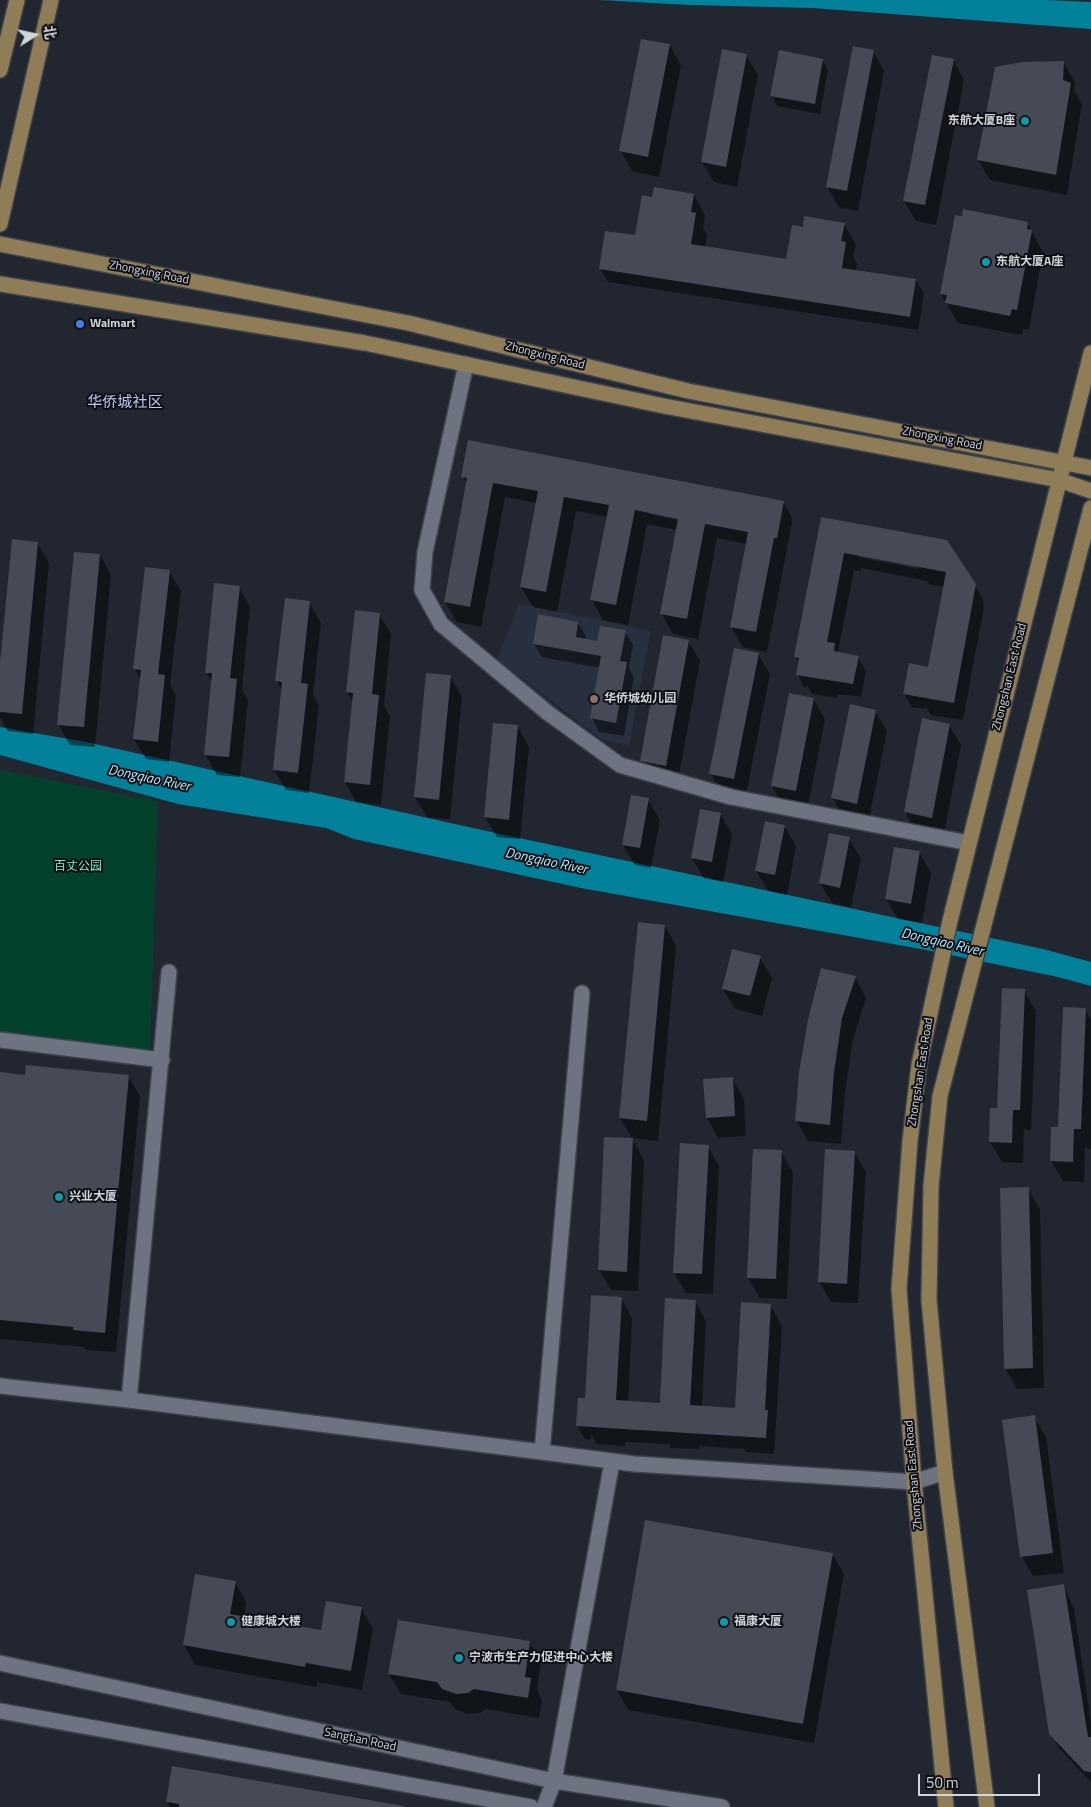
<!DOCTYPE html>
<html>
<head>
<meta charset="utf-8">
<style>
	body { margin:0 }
	#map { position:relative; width:1091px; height:1807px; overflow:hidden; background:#212630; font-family:"Titillium Web","Noto Sans SC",sans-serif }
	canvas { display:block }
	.north { position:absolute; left:10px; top:10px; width:50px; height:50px; -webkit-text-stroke:4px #0d0f14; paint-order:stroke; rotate:80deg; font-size:14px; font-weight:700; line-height:20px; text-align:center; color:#d0d4db }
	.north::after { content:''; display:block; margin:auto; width:18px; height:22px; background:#d0d4db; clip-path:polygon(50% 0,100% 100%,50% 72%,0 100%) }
	.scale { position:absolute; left:918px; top:1774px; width:122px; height:22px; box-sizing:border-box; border:2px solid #d0d4db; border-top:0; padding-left:6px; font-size:15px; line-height:18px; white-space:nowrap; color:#d0d4db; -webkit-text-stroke:4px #0d0f14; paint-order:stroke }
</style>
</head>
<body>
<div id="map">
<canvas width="1091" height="1807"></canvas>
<div class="north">北</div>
<div class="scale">50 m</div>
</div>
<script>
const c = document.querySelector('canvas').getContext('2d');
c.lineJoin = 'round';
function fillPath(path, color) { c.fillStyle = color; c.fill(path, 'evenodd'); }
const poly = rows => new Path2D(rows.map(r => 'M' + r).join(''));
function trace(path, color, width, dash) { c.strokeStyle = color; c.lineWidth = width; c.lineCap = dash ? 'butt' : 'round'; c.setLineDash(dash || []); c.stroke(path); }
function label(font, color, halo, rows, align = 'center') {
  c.font = font + ' "Titillium Web","Noto Sans SC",sans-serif'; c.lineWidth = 4; c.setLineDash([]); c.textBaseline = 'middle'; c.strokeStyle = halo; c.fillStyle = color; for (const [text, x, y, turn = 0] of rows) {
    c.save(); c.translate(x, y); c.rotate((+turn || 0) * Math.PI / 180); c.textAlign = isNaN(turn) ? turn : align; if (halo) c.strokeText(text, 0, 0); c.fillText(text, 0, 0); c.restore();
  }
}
const built = poly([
	[519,603,651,631,629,746,603,740,497,659]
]);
const green = poly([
	[0,770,158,801,150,1054,0,1032]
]);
const water = poly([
	[599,0,1045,0,1091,2,1091,29,813,8,689,5],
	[0,727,86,742,500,834,1043,949,1091,962,1091,986,1058,977,921,949,581,888,354,839,326,828,178,804,0,755]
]);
const shadow = poly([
	[670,45,681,66,659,177,632,171,621,151],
	[873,51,884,71,858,211,839,207,827,187],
	[746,55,758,75,737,187,714,182,702,162],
	[822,60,828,70,820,114,777,106,772,96],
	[953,60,964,80,936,225,916,221,904,201],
	[1063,62,1075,82,1074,91,1082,104,1067,195,990,180,978,160],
	[694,195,705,215,703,228,707,234,705,248,787,260,804,228,844,224,856,245,853,257,857,263,856,271,916,280,924,294,918,330,608,282,600,268,636,237,653,199],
	[1027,223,1043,252,1029,329,1023,329,1022,335,958,323,941,294],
	[463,476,783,502,791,516,792,523,767,652,743,647,731,627,747,544,717,538,698,639,673,634,662,614,677,530,647,524,628,625,603,620,592,600,608,517,576,511,557,612,533,607,521,587,537,503,505,497,481,627,457,622,445,602,467,484],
	[649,512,685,519,684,521,649,514],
	[822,518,921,537,975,585,983,599,984,607,963,720,931,715,925,706,925,709,912,707,904,694,929,668,944,587,929,584,927,581,861,568,861,571,854,570,838,651,840,654,858,657,866,671,861,697,838,694,837,698,812,694,807,685,805,689,798,675,800,664,795,657],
	[859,555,919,566,919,569,858,557],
	[37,543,49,563,33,734,8,731,0,717,0,676],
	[100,555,111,575,95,747,70,745,58,724],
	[169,571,181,591,170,685,176,696,169,762,146,759,134,739,141,680,135,669],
	[239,587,250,607,242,690,248,700,240,777,217,775,205,754,212,682,206,672],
	[309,602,321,623,313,695,319,705,309,793,286,790,274,770,282,691,277,681],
	[379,614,391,634,384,705,390,716,381,805,356,802,345,782,353,702,347,692],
	[578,623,586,636,585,640,598,642,625,632,633,645,629,668,634,677,624,736,599,732,592,718,600,668,542,657,534,644],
	[688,641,700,661,677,786,653,781,641,761],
	[758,654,770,674,745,799,722,794,711,774],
	[451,677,462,697,450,819,427,817,415,797],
	[790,694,813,699,825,719,807,811,783,806,772,786],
	[875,711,887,731,868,823,844,818,833,798],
	[949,725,961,745,943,838,916,832,905,812],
	[518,727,529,747,520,839,497,837,485,817],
	[648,800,660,820,651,868,635,865,623,845],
	[720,814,732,834,723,882,704,878,692,858],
	[784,826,796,846,787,895,768,891,756,871],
	[849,839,861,859,851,907,832,903,820,883],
	[919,852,931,873,922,923,898,919,886,899],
	[665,926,676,946,658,1141,632,1138,620,1118],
	[760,958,772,978,762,1016,735,1009,723,989],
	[855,977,866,998,853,1039,845,1093,841,1144,808,1141,796,1120],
	[1024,991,1036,1011,1031,1130,1024,1130,1023,1163,1002,1162,990,1142],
	[1085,1009,1091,1020,1091,1149,1085,1148,1084,1182,1063,1181,1051,1161],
	[0,1074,26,1076,128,1076,140,1096,116,1352,86,1350,84,1347,0,1339],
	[732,1078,744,1099,746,1136,718,1138,707,1118],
	[632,1139,644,1160,638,1291,611,1290,599,1270],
	[708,1146,719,1166,713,1294,686,1293,674,1273],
	[781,1152,793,1172,787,1299,760,1298,748,1278],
	[854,1152,866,1172,858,1303,831,1302,819,1281],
	[1028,1189,1040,1209,1044,1388,1017,1389,1005,1368],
	[621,1298,632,1318,628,1402,661,1404,695,1301,706,1321,702,1407,736,1409,770,1305,782,1326,774,1454,746,1452,744,1449,700,1446,699,1449,671,1448,669,1444,626,1442,625,1446,597,1444,591,1434,591,1440,585,1439,577,1426],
	[1034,1417,1046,1437,1064,1573,1033,1576,1022,1556],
	[832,1554,844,1574,814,1743,628,1710,617,1690],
	[235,1582,246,1602,244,1617,322,1631,361,1608,373,1629,362,1690,317,1682,316,1687,195,1665,184,1645],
	[1064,1586,1074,1609,1091,1722,1091,1782,1059,1748,1051,1733],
	[529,1642,541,1662,537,1690,542,1700,539,1718,486,1709,480,1713,468,1714,455,1709,450,1702,401,1694,389,1674],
	[167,1801,402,1807,170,1807]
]);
const building = poly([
	[641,39,670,44,648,157,619,151],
	[853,46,874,50,847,191,826,187],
	[722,49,747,54,726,167,701,162],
	[779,50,823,59,815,104,770,96],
	[932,55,954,59,925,205,903,201],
	[1064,61,1063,80,1071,83,1056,175,977,160,995,67,1022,62],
	[654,187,694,194,691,212,696,213,691,244,786,259,792,225,803,227,804,216,845,223,841,241,846,242,842,268,916,279,910,317,599,269,605,231,635,235,642,195,652,197],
	[963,209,1028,222,1027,229,1032,230,1017,310,1012,309,1010,316,945,303,947,295,940,294,955,215,962,216],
	[468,440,784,501,777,538,774,538,756,632,730,627,748,532,705,524,687,619,660,614,678,519,635,510,616,605,590,600,609,505,564,497,546,592,520,587,538,491,493,483,470,607,444,602,467,478,461,477],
	[821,517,947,540,976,584,954,703,903,694,909,663,928,667,946,572,844,553,827,642,835,643,834,651,859,656,853,684,796,675,799,658,794,657],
	[12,539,38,542,22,714,0,712,0,663],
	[74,552,100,554,84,727,57,725],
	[145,567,170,570,158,674,165,675,158,742,133,739,141,670,133,669],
	[214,583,240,586,230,678,237,679,229,757,204,755,212,673,205,673],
	[285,598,310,601,301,683,308,684,298,773,273,770,282,682,275,681],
	[355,610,380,613,372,694,379,695,370,785,344,782,353,693,346,692],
	[538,614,578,622,576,637,597,641,600,626,626,630,620,661,627,662,616,723,590,718,601,656,533,644],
	[663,635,689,640,666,766,640,761],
	[734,648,759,653,734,779,709,774],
	[426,673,451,675,439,800,414,797],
	[789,693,814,698,796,791,771,786],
	[850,704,876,710,857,804,831,798],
	[922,718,950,724,932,818,904,812],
	[493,723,518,725,509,820,484,817],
	[631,795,649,798,640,848,622,845],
	[700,809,721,813,712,862,691,858],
	[765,821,785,825,775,875,755,871],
	[829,833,850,837,840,888,819,883],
	[894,847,920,851,911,904,885,899],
	[638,922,665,925,647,1121,619,1118],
	[732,949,761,956,750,996,722,989],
	[821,968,856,976,842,1018,834,1072,830,1125,795,1121,799,1072,808,1020],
	[1002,988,1025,989,1020,1110,1013,1110,1012,1143,989,1142,990,1108,997,1108],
	[1063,1007,1086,1008,1081,1129,1074,1129,1073,1162,1050,1161,1051,1127,1058,1127],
	[26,1065,129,1075,105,1333,73,1330,73,1327,0,1320,0,1072,25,1075],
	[733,1077,735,1116,706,1118,703,1079],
	[604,1137,633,1138,627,1272,598,1270],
	[680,1143,709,1145,702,1274,673,1273],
	[753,1149,782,1150,776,1279,747,1278],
	[825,1149,855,1151,847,1284,818,1282],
	[1029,1187,1033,1368,1004,1369,1000,1188],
	[591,1295,622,1297,616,1400,660,1403,665,1298,696,1300,690,1405,735,1408,741,1302,771,1304,765,1410,768,1410,766,1438,576,1426,578,1398,585,1398],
	[1035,1415,1053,1553,1020,1557,1002,1420],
	[645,1520,833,1553,803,1724,616,1690],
	[195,1574,236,1581,230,1614,321,1630,326,1601,362,1607,351,1671,306,1663,305,1667,183,1645],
	[1064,1584,1088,1737,1091,1737,1091,1772,1084,1771,1049,1734,1027,1590],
	[398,1620,530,1641,525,1677,531,1678,528,1698,474,1689,468,1693,456,1694,442,1689,437,1682,388,1674],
	[172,1766,404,1806,404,1807,179,1807,179,1804,166,1802]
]);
const minor = poly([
	[466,364,425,552,422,590,441,624,548,713,620,765,731,797,969,843],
	[0,1040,162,1060],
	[0,1386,129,1400,542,1452,582,993],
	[129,1400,169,972],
	[542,1452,635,1464,914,1482,945,1472],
	[544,1807,554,1781,612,1462]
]);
const secondary = poly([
	[0,1663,554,1781,722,1807],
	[0,1711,531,1807]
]);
const primary = poly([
	[0,70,17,0],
	[0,224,51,0],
	[0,244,408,323,688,391,1091,468],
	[0,284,365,343,664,406,1059,480,1091,491],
	[946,1807,914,1482,899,1289,910,1141,919,1065,949,925,1091,353],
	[987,1807,945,1472,929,1300,931,1186,940,1096,1091,508]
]);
const markers = [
	[1025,121,5,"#0f9aa8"],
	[986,262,5,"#0f9aa8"],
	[80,324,5,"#3f7fe0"],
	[594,699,5,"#8d6e63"],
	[59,1197,5,"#0f9aa8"],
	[231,1622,5,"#0f9aa8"],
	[724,1622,5,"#0f9aa8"],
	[459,1658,5,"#0f9aa8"]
];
const poiNames = [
	["东航大厦B座",1015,121,"right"],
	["东航大厦A座",996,262],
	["Walmart",90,324],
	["华侨城幼儿园",604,699],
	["兴业大厦",69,1197],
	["健康城大楼",241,1622],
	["福康大厦",734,1622],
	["宁波市生产力促进中心大楼",469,1658]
];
const streetNames = [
	["Zhongxing Road",149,273,11],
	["Zhongxing Road",545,356,14],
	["Zhongxing Road",942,439,11],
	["Zhongshan East Road",1010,677,-76],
	["Zhongshan East Road",921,1072,-81],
	["Zhongshan East Road",914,1475,-95],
	["Sangtian Road",360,1740,12]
];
const parkNames = [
	["百丈公园",78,867]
];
const waterNames = [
	["Dongqiao River",149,779,12],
	["Dongqiao River",546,862,12],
	["Dongqiao River",942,943,13]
];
const quarterNames = [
	["华侨城社区",125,403]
];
fillPath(built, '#282f3f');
fillPath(green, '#04412c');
fillPath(water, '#03809a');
fillPath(shadow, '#0007');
fillPath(building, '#454a56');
trace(minor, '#3e424b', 18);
trace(secondary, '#3e424b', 18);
trace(primary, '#3e424b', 18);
trace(minor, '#6d7380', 15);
trace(secondary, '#6d7380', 15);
trace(primary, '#8f7d57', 15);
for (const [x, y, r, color] of markers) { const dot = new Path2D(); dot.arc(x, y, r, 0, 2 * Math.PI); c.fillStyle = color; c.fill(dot); trace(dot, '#0d0f14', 2); }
label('bold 12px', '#d0d4db', '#0d0f14', poiNames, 'left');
label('12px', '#d0d4db', '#0d0f14', streetNames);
label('12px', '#7ef1bd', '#0d0f14', parkNames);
label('italic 14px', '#bbe9f8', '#0d0f14', waterNames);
label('15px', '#bdc9f3', '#0d0f14', quarterNames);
</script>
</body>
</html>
